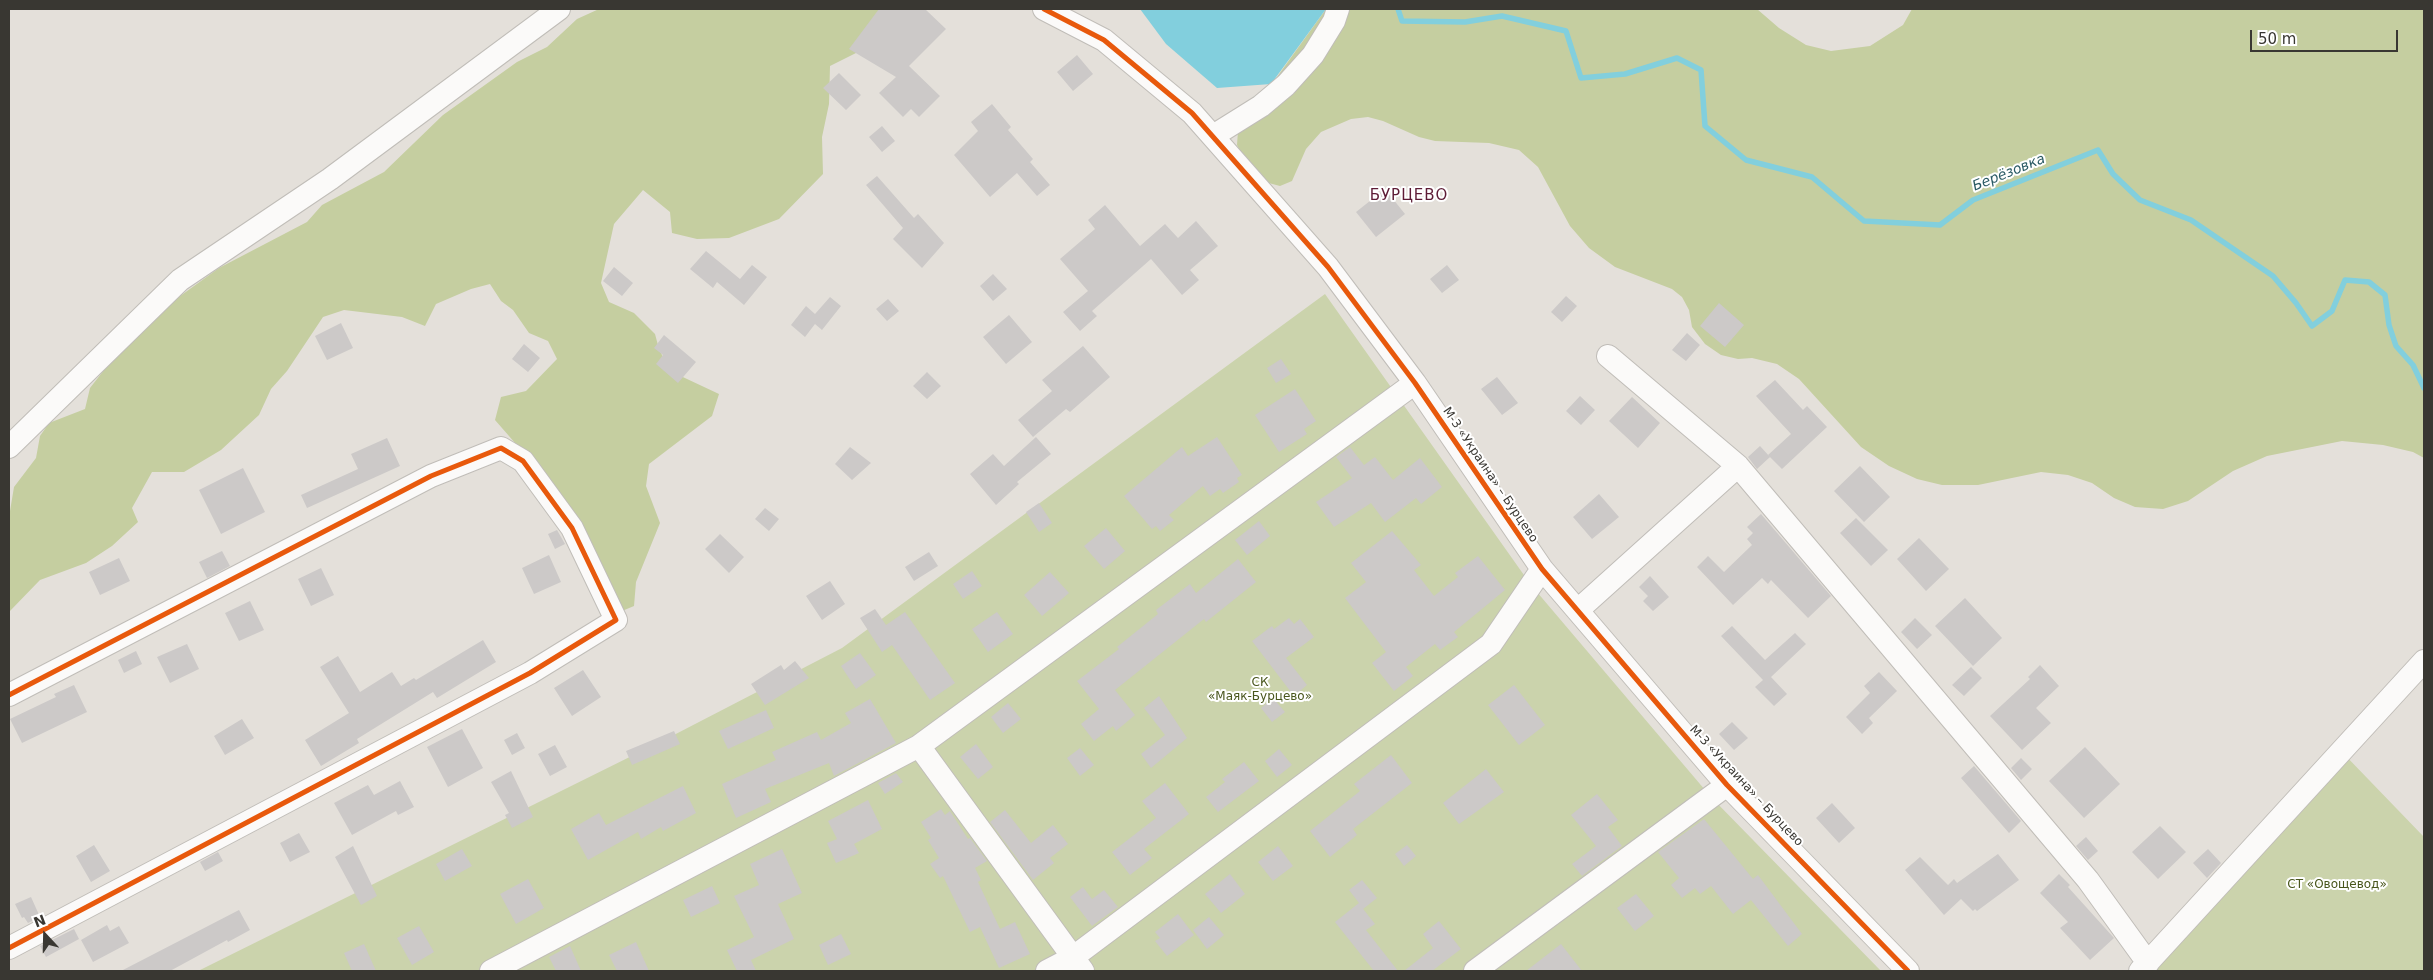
<!DOCTYPE html>
<html>
<head>
<meta charset="utf-8">
<style>
	body { margin:0 }
	#map { position:relative; width:2433px; height:980px; overflow:hidden; background:#e4e0da; font-family:"DejaVu Sans",sans-serif }
	canvas { display:block }
	.frame { position:absolute; inset:0; border:10px solid #393732; pointer-events:none }
	.north { position:absolute; left:20px; top:910px; width:50px; height:50px; -webkit-text-stroke:4px #fff; paint-order:stroke; rotate:339deg; font-size:14px; font-weight:700; line-height:20px; text-align:center; color:#393732 }
	.north::after { content:''; display:block; margin:auto; width:18px; height:22px; background:#393732; clip-path:polygon(50% 0,100% 100%,50% 72%,0 100%) }
	.scale { position:absolute; left:2250px; top:30px; width:148px; height:22px; box-sizing:border-box; border:2px solid #393732; border-top:0; padding-left:6px; font-size:15px; line-height:18px; white-space:nowrap; color:#393732; -webkit-text-stroke:4px #fff; paint-order:stroke }
</style>
</head>
<body>
<div id="map">
<canvas width="2433" height="980"></canvas>
<div class="frame"></div>
<div class="north">N</div>
<div class="scale">50 m</div>
</div>
<script>
const c = document.querySelector('canvas').getContext('2d');
c.lineJoin = 'round';
function fillPath(path, color) { c.fillStyle = color; c.fill(path, 'evenodd'); }
const poly = rows => new Path2D(rows.map(r => 'M' + r).join(''));
function trace(path, color, width, dash) { c.strokeStyle = color; c.lineWidth = width; c.lineCap = dash ? 'butt' : 'round'; c.setLineDash(dash || []); c.stroke(path); }
function label(font, color, halo, rows, align = 'center') {
  c.font = font + ' "DejaVu Sans",sans-serif'; c.lineWidth = 4; c.setLineDash([]); c.textBaseline = 'middle'; c.strokeStyle = halo; c.fillStyle = color; for (const [text, x, y, turn = 0] of rows) {
    c.save(); c.translate(x, y); c.rotate((+turn || 0) * Math.PI / 180); c.textAlign = isNaN(turn) ? turn : align; if (halo) c.strokeText(text, 0, 0); c.fillText(text, 0, 0); c.restore();
  }
}
const green = poly([
	[1325,294,1531,585,1711,797,1881,971,198,971,670,737,842,648],
	[2342,752,2424,837,2424,971,2140,971]
]);
const forest = poly([
	[599,9,894,9,862,50,830,66,829,104,822,137,823,174,779,219,729,238,697,239,672,233,670,212,643,190,614,224,601,283,609,302,634,313,655,334,659,349,670,371,719,394,712,416,649,464,646,486,660,523,636,582,634,606,622,611,550,483,495,420,501,397,526,391,557,359,548,341,529,333,513,310,501,301,490,284,471,289,436,304,425,326,402,317,344,310,323,317,287,371,271,389,259,415,221,450,184,472,152,472,132,508,138,522,112,546,86,563,40,580,9,612,9,517,14,487,36,458,40,436,49,423,85,409,90,388,129,338,158,312,219,268,307,222,322,205,384,172,443,115,517,62,547,47,577,19],
	[1326,9,1757,9,1779,28,1806,45,1831,51,1870,46,1903,25,1912,9,2424,9,2424,458,2413,452,2383,445,2342,441,2267,456,2233,471,2188,501,2163,509,2135,507,2114,498,2092,483,2068,475,2041,472,1978,485,1942,485,1917,479,1889,466,1861,447,1799,379,1777,364,1752,358,1738,359,1721,355,1705,344,1692,327,1689,310,1682,297,1672,289,1615,267,1589,248,1570,226,1538,167,1519,150,1489,143,1435,141,1419,137,1383,121,1368,117,1351,119,1321,132,1306,149,1292,181,1280,186,1265,182,1245,160,1237,145,1238,131]
]);
const water = poly([
	[1140,9,1326,9,1271,84,1217,88,1166,44]
]);
const stream = poly([
	[1398,9,1402,21,1465,22,1502,16,1566,31,1581,78,1625,74,1677,58,1701,70,1705,126,1746,160,1812,177,1864,221,1940,225,1973,200,2098,150,2113,174,2140,200,2191,220,2273,276,2296,303,2312,326,2332,311,2345,280,2369,282,2385,295,2389,325,2396,346,2413,365,2424,388]
]);
const building = poly([
	[879,9,925,9,946,29,909,66,940,96,919,117,911,109,903,117,879,93,896,77,849,49],
	[1077,55,1093,74,1073,91,1057,72],
	[839,73,861,95,846,110,823,88],
	[992,104,1011,127,1008,130,1033,159,1030,162,1050,185,1037,196,1017,173,990,197,954,155,978,131,971,122],
	[882,126,895,141,882,152,869,137],
	[877,176,914,218,918,214,944,243,922,268,893,239,903,228,866,185],
	[1385,189,1405,214,1376,237,1356,212],
	[1105,205,1140,246,1165,224,1178,238,1196,221,1218,246,1190,270,1199,280,1182,295,1151,259,1092,311,1097,316,1080,331,1063,312,1088,291,1060,259,1095,229,1088,220],
	[706,251,740,279,752,265,767,277,744,305,717,282,713,288,690,269],
	[1447,265,1459,280,1442,293,1430,279],
	[614,267,633,283,622,296,603,281],
	[993,274,1007,289,993,301,980,286],
	[1566,296,1577,306,1562,322,1551,312],
	[830,297,841,306,822,330,815,324,805,337,791,325,806,306,815,314],
	[888,299,899,311,887,321,876,309],
	[1719,303,1744,325,1725,347,1700,326],
	[1009,315,1032,342,1006,364,983,337],
	[341,323,353,348,327,360,315,336],
	[1687,333,1700,345,1686,361,1672,350],
	[664,335,696,362,678,383,656,364,663,355,654,348],
	[524,344,540,358,528,372,512,359],
	[1083,346,1110,377,1070,412,1066,409,1033,437,1018,420,1052,391,1042,380],
	[1281,359,1291,374,1276,383,1267,368],
	[927,372,941,386,927,399,913,386],
	[1497,377,1518,403,1502,415,1481,389],
	[1775,380,1803,410,1807,406,1827,427,1782,469,1768,455,1791,434,1756,396],
	[1295,389,1316,421,1304,429,1307,434,1279,452,1255,415],
	[1580,396,1595,410,1581,425,1566,411],
	[1632,397,1660,423,1638,448,1609,421],
	[1036,437,1051,454,1017,482,1019,484,996,505,970,474,993,454,1004,466],
	[1217,437,1242,475,1237,478,1239,482,1223,493,1220,489,1210,496,1203,486,1169,515,1174,520,1160,531,1156,526,1152,529,1124,496,1182,447,1188,456],
	[387,438,400,466,307,508,301,495,358,469,351,454],
	[1760,446,1770,457,1757,469,1748,457],
	[850,447,871,463,852,480,835,464],
	[1350,447,1364,465,1375,457,1393,480,1420,458,1442,487,1421,504,1416,498,1385,522,1371,503,1334,527,1316,502,1352,478,1336,457],
	[1860,466,1890,497,1864,522,1834,491],
	[243,468,265,512,221,534,199,490],
	[1599,494,1619,517,1592,539,1573,517],
	[1039,503,1052,523,1039,532,1026,512],
	[765,508,779,519,769,531,755,519],
	[1761,514,1831,596,1808,618,1771,580,1768,584,1762,578,1733,605,1697,567,1708,556,1724,572,1752,545,1747,539,1753,533,1747,527],
	[1856,518,1888,550,1871,566,1840,533],
	[1259,521,1270,536,1247,555,1235,540],
	[1106,528,1125,551,1104,569,1084,546],
	[557,530,565,544,555,549,548,534],
	[1392,531,1421,565,1414,570,1434,596,1458,577,1455,573,1478,556,1505,590,1454,632,1458,637,1440,650,1435,644,1406,667,1413,676,1394,691,1372,663,1386,652,1345,598,1366,582,1351,563],
	[720,534,744,557,729,573,705,549],
	[1919,538,1949,569,1926,591,1897,559],
	[222,551,230,566,207,578,199,562],
	[929,552,938,566,914,581,905,567],
	[549,555,561,582,534,594,522,568],
	[119,558,130,581,100,595,89,572],
	[1238,559,1256,582,1206,622,1204,619,1115,690,1135,715,1116,731,1113,726,1094,741,1081,724,1099,709,1077,681,1119,649,1117,647,1158,614,1156,610,1190,584,1196,593],
	[321,568,334,595,311,606,298,579],
	[972,571,982,586,963,599,953,584],
	[1050,572,1069,593,1042,616,1024,595],
	[1650,576,1669,597,1653,611,1643,601,1648,596,1639,587],
	[830,581,845,604,822,620,806,596],
	[1965,598,2002,638,1973,666,1935,626],
	[250,601,264,630,239,641,225,613],
	[875,609,886,625,905,612,955,683,930,700,892,645,882,652,860,618],
	[997,612,1013,634,988,652,972,629],
	[1289,618,1294,624,1300,619,1314,637,1286,658,1307,685,1294,696,1252,641,1272,626,1274,629],
	[1915,618,1932,635,1917,649,1901,632],
	[1732,626,1765,660,1795,633,1806,644,1771,677,1787,694,1774,706,1755,687,1763,680,1721,636],
	[483,640,496,662,437,698,433,692,357,739,359,743,321,766,305,740,349,713,320,667,338,656,360,692,392,672,401,686,414,678,416,680],
	[187,644,199,669,170,683,157,657],
	[136,651,142,664,124,673,118,660],
	[860,653,876,675,856,689,841,666],
	[795,661,809,678,765,705,751,684,781,665,784,670],
	[2040,665,2059,686,2036,708,2051,723,2022,750,1990,716,2030,679,2028,677],
	[1971,667,1982,678,1964,696,1952,685],
	[583,670,601,697,572,716,554,688],
	[1879,672,1897,691,1869,718,1873,723,1862,734,1846,717,1870,693,1864,686],
	[74,685,87,712,22,743,10,719,56,697,54,694],
	[1514,685,1545,725,1519,745,1488,705],
	[1159,696,1187,738,1151,768,1141,754,1165,735,1144,708],
	[1273,698,1285,712,1272,722,1261,708],
	[870,699,896,743,834,776,829,763,765,789,771,802,736,818,722,784,776,760,772,752,817,732,821,740,851,723,845,713],
	[1008,703,1021,719,1003,733,991,717],
	[766,710,774,728,728,749,719,731],
	[242,719,254,738,225,755,214,736],
	[1732,722,1748,738,1734,750,1719,734],
	[462,729,483,768,448,787,427,747],
	[674,731,680,744,632,765,626,751],
	[517,733,525,748,512,755,504,740],
	[976,744,993,767,978,779,960,757],
	[555,745,567,767,550,776,538,754],
	[2085,747,2120,784,2084,818,2049,781],
	[1080,748,1094,765,1080,776,1067,758],
	[1279,749,1292,765,1277,777,1265,761],
	[1391,755,1412,783,1353,829,1357,835,1330,857,1310,831,1360,791,1354,784],
	[2021,758,2032,769,2021,780,2011,768],
	[1244,762,1259,781,1218,812,1206,797,1225,782,1222,779],
	[1974,766,2021,821,2009,833,1961,778],
	[1486,769,1504,792,1459,824,1443,803],
	[511,771,533,817,512,828,505,815,509,813,491,782],
	[896,773,903,782,885,794,878,783],
	[400,781,414,807,398,815,396,811,352,835,334,803,368,785,374,795],
	[1165,783,1189,814,1144,849,1152,858,1130,875,1112,852,1156,818,1142,801],
	[683,786,696,813,663,831,661,827,641,839,638,832,588,860,571,829,599,813,606,825],
	[1597,794,1618,820,1608,827,1622,846,1582,876,1572,864,1596,846,1571,815],
	[868,800,882,829,854,844,859,853,836,863,827,843,837,839,828,821],
	[1832,803,1855,828,1839,843,1816,818],
	[941,809,945,815,950,811,968,839,970,838,987,861,975,868,981,880,978,882,1000,929,1015,922,1030,954,999,968,980,927,970,932,943,876,940,878,930,864,939,858,928,840,931,838,921,822],
	[1005,810,1031,843,1053,825,1068,844,1050,858,1054,863,1033,880,990,822],
	[1704,819,1753,879,1758,875,1802,934,1788,946,1751,900,1733,914,1711,886,1700,894,1695,888,1682,898,1671,885,1679,878,1658,852],
	[2160,826,2186,852,2158,879,2132,852],
	[299,833,310,852,290,862,280,843],
	[2086,837,2098,851,2088,860,2076,846],
	[94,845,110,871,91,882,76,856],
	[1407,845,1416,856,1404,866,1395,854],
	[353,846,377,896,361,905,335,857],
	[1278,846,1293,866,1273,881,1258,862],
	[462,849,472,866,445,881,436,864],
	[782,849,802,893,778,904,794,939,751,960,756,971,737,971,727,950,754,937,734,896,759,885,750,864],
	[2208,849,2221,863,2207,878,2193,863],
	[218,852,223,861,205,871,200,862],
	[1998,854,2019,880,1977,911,1975,909,1973,911,1961,899,1944,915,1905,870,1920,857,1948,885,1954,879,1957,883],
	[1230,874,1245,894,1221,913,1205,894],
	[2059,874,2070,885,2068,887,2114,938,2090,960,2060,928,2068,922,2040,893],
	[528,879,544,908,516,924,500,894],
	[1362,880,1377,898,1363,909,1360,905,1375,924,1366,930,1398,971,1374,971,1335,922,1359,903,1349,890],
	[712,886,720,903,691,917,683,900],
	[1083,887,1092,899,1104,890,1118,907,1092,926,1070,897],
	[1636,894,1654,916,1635,931,1617,908],
	[31,897,40,917,28,923,24,917,22,918,15,904],
	[239,910,250,930,228,942,227,940,170,971,121,971],
	[1178,914,1194,935,1167,956,1155,941,1160,938,1155,932],
	[1209,917,1224,935,1207,949,1193,930],
	[1439,921,1461,949,1432,971,1404,971,1433,948,1423,934],
	[107,925,110,931,119,926,129,943,93,962,81,940],
	[419,926,434,952,412,965,397,938],
	[74,929,79,939,46,957,40,946],
	[841,934,851,954,828,965,819,945],
	[636,942,649,971,617,971,609,955],
	[364,944,376,971,352,971,344,953],
	[1561,944,1582,971,1526,971],
	[570,946,581,971,556,971,549,957]
]);
const minor = poly([
	[1044,9,1104,40,1192,113,1328,267,1415,383,1542,569,1727,785,1908,971],
	[1213,136,1261,106,1286,85,1313,55,1334,21,1338,9],
	[1608,356,1738,466,2088,880,2148,963],
	[9,447,180,280,330,179,559,9],
	[1578,610,1738,466],
	[9,695,431,476,501,448,523,461,572,528,616,620,530,673,9,948],
	[919,746,1083,971],
	[491,971,919,746,1415,383],
	[1047,971,1072,958,1491,644,1542,569],
	[1475,971,1727,785],
	[2140,971,2424,661]
]);
const cycleway = poly([
	[1044,9,1104,40,1192,113,1328,267,1415,383,1542,569,1727,785,1908,971],
	[9,695,431,476,501,448,523,461,572,528,616,620,530,673,9,948]
]);
const streetNames = [
	["М-3 «Украина» – Бурцево",1490,475,56],
	["М-3 «Украина» – Бурцево",1746,786,47]
];
const parkNames = [
	["СК",1260,683],
	["«Маяк-Бурцево»",1260,697],
	["СТ «Овощевод»",2337,885]
];
const waterNames = [
	["Берёзовка",2009,173,-22]
];
const quarterNames = [
	["БУРЦЕВО",1409,196]
];
fillPath(green, '#cbd3ac');
fillPath(forest, '#c5cea0');
fillPath(water, '#82cfdd');
trace(stream, '#82cfdd', 5.5);
fillPath(building, '#ccc9c8');
trace(minor, '#c0bdb8', 24);
trace(minor, '#fbfaf9', 22);
trace(cycleway, '#e8590c', 5);
label('12px', '#393732', '#fff', streetNames);
label('12px', '#49561d', '#fff', parkNames);
label('italic 14px', '#2a5a64', '#fff', waterNames);
c.letterSpacing = '1px';
label('15px', '#5d1b35', '#fff', quarterNames);
c.letterSpacing = '0px';
</script>
</body>
</html>
